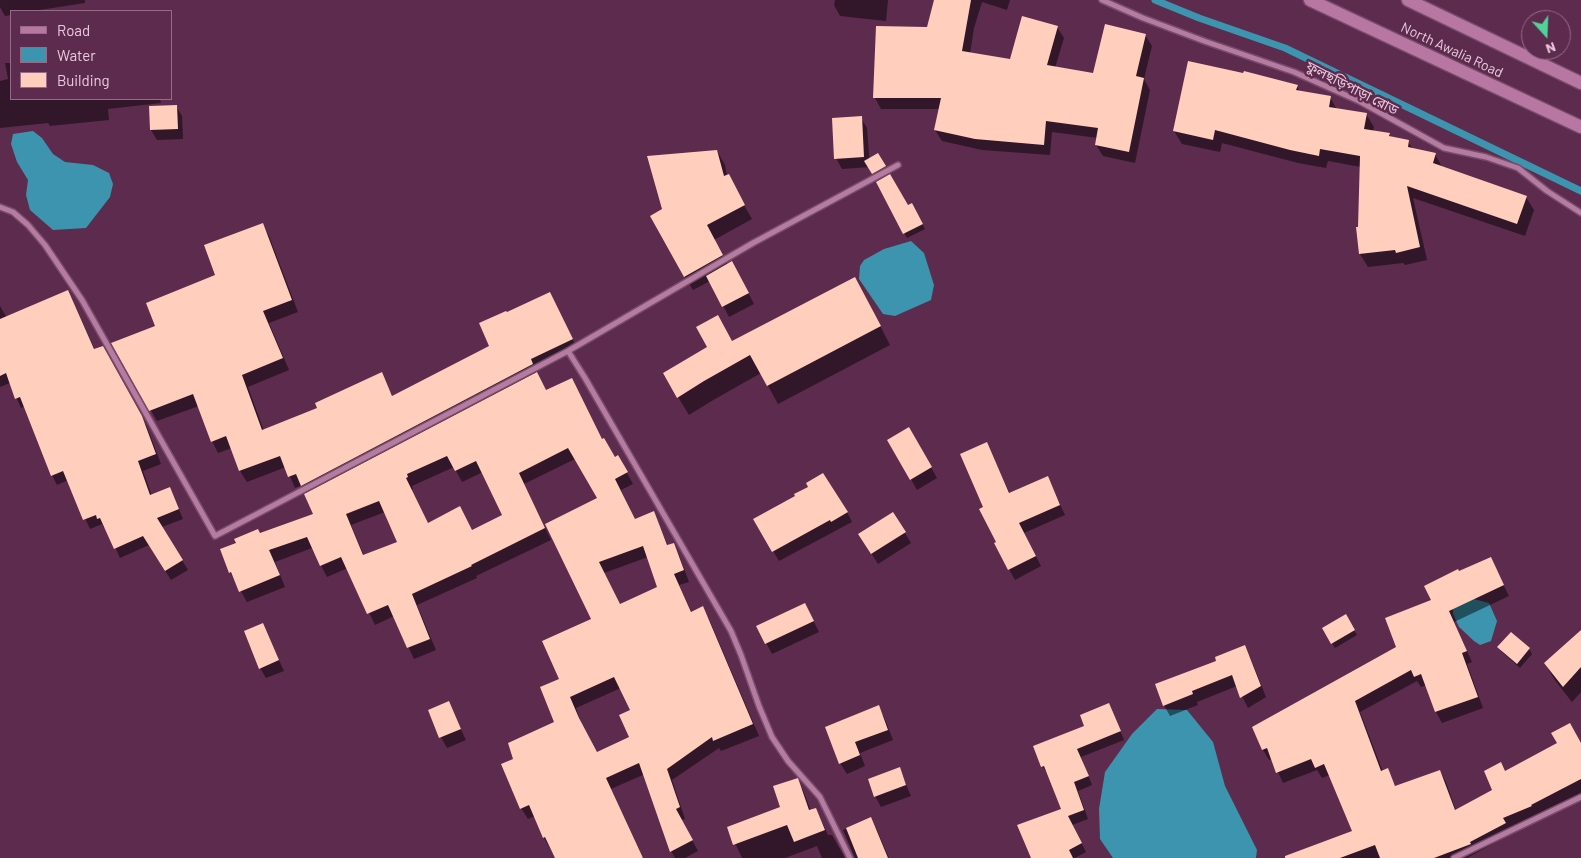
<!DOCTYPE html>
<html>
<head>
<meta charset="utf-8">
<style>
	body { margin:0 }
	#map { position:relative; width:1581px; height:858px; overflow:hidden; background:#5d2b4d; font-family:Barlow,sans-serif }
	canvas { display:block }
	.legend { position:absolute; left:10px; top:10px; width:162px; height:90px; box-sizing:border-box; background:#5d2b4d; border:1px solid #956b87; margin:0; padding:6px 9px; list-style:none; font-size:15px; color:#eacade }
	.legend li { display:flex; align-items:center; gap:10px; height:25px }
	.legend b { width:25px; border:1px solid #956b87 }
	.north { position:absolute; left:1521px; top:10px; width:50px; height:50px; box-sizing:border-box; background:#5d2b4d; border:1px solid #956b87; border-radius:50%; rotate:160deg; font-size:14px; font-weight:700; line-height:20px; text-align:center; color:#eacade }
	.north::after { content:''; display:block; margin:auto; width:18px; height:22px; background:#50d398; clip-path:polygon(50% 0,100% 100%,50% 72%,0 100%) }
</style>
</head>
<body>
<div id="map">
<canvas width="1581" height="858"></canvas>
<ul class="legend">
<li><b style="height:6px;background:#b777a2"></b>Road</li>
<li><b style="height:14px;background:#3d94ae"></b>Water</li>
<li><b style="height:14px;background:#ffcebd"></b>Building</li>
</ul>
<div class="north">N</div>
</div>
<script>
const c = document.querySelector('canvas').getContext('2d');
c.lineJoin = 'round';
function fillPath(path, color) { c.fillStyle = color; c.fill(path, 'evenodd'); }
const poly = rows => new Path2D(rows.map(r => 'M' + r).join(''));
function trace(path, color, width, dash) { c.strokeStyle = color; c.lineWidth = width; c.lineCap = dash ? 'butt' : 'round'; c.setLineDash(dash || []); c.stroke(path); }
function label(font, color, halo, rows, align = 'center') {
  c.font = font + ' Barlow,"Noto Sans Bengali",sans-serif'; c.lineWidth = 5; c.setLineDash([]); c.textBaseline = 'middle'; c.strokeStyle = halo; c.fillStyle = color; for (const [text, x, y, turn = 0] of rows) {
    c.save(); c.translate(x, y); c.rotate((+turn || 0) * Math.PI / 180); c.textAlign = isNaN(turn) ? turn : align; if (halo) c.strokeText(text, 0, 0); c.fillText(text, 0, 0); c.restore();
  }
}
const water = poly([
	[33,131,42,138,53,154,65,162,93,165,109,173,113,184,110,197,86,228,53,230,30,210,26,195,28,180,17,162,11,144,13,134],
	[911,241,924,253,934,285,931,300,895,316,883,314,859,279,860,266,864,260,884,249],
	[1470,598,1489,603,1497,621,1491,641,1480,645,1474,641,1459,627,1453,614,1453,605],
	[1157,709,1187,710,1213,742,1225,786,1257,850,1256,858,1113,858,1100,839,1099,809,1105,772,1132,734]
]);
const shadow = poly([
	[0,0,85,0,85,3,33,11,11,11,11,15,5,16,0,7],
	[835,0,888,0,886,21,840,16,834,5],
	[935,0,1010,0,1007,10,982,2,974,28,970,54,1011,60,1057,27,1064,38,1055,68,1094,74,1145,35,1152,46,1144,79,1150,90,1135,163,1103,156,1096,145,1098,138,1052,132,1050,155,982,150,942,141,935,130,940,109,881,109,875,98,928,28],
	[5,63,11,63,11,99,160,99,161,103,108,109,109,120,50,126,48,123,0,128,0,81,8,79],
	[1297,86,1300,92,1330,97,1337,110,1366,114,1374,127,1373,131,1389,134,1392,138,1408,142,1413,149,1435,154,1442,167,1526,197,1534,210,1525,236,1413,198,1427,260,1405,265,1403,263,1368,267,1360,254,1358,228,1359,228,1361,167,1328,161,1326,168,1298,163,1222,143,1220,152,1182,144,1174,131],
	[176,106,182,116,183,139,157,140,151,130],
	[861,118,867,128,870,167,842,169,836,158],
	[717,151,725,165,727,176,752,219,714,240,728,265,738,273,754,304,729,317,710,281,693,290,685,277,664,210],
	[877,183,907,206,912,204,925,229,907,238],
	[263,225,269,236,298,312,269,323,289,370,248,387,264,431,319,409,381,374,393,397,491,347,550,293,578,350,536,371,546,391,602,441,614,459,618,457,633,484,621,490,635,520,653,512,668,546,673,544,679,555,689,582,679,585,692,613,702,608,709,619,759,736,721,751,719,748,672,780,685,819,681,820,698,851,685,858,675,858,671,851,645,774,611,789,643,858,556,858,544,838,535,816,528,819,521,808,515,760,556,722,560,680,593,619,599,499,575,459,524,484,551,540,476,576,477,578,417,605,436,650,414,659,394,616,375,625,348,568,327,577,312,548,275,562,285,587,247,602,230,572,260,535,314,515,307,494,302,485,295,488,286,467,247,482,240,471,232,448,218,453,212,441,199,406,157,421,113,343,157,326,217,275],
	[454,467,462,482,483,472,504,515,472,531,428,524,411,490,413,489,412,486],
	[385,512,398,542,364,556,351,525],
	[648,557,659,587,620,605,604,573],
	[621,688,631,710,631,738,597,753,584,731,576,708],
	[68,291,95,350,102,347,147,427,161,464,143,471,152,496,170,488,183,519,162,527,188,570,171,580,149,545,120,558,106,527,104,528,102,524,90,529,68,480,57,485,52,475,25,406,21,408,10,383,0,387,0,306,7,318],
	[865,296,890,345,778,404,761,373,715,399,689,415,664,374,732,342],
	[909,429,937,478,917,490,889,440],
	[987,444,1010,494,1047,477,1065,515,1024,533,1041,566,1015,580,1009,569,985,508],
	[847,512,852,522,779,561,755,520],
	[905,533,911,543,878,564,866,545],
	[1490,558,1509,596,1454,622,1472,662,1467,664,1483,708,1442,723,1436,712,1427,685,1421,687,1417,681,1360,712,1383,772,1387,770,1396,787,1440,771,1446,782,1456,811,1493,790,1505,772,1581,745,1581,793,1508,829,1511,834,1467,858,1318,858,1354,831,1330,775,1322,778,1317,770,1283,783,1272,759,1269,760,1263,750,1398,647,1432,601,1459,572],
	[805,604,819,632,772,654,758,627],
	[1345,615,1357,635,1335,648,1323,629],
	[262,624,284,671,266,678,260,668],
	[1581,632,1581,692,1572,702,1554,679,1545,663],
	[1511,634,1529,649,1532,654,1520,668,1502,652,1499,647],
	[1244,647,1250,657,1266,697,1248,708,1237,686,1197,702,1198,705,1170,716,1164,705,1218,661],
	[448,703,466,740,447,748,441,737],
	[1109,705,1124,740,1081,757,1092,785,1078,791,1088,819,1072,825,1086,852,1075,858,1032,858,1062,810,1048,774,1042,766],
	[878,707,884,717,893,740,860,753,865,766,847,774,840,763],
	[899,769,911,796,881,807,875,796],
	[797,780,803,790,811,811,816,809,828,835,832,835,845,858,822,858,817,846,785,858,742,858,728,828,782,807],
	[870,819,876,828,889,858,855,858,843,830]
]);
const stream = poly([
	[1155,0,1199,18,1285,48,1581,191]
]);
const building = poly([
	[934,0,971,0,962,51,1010,59,1022,16,1058,26,1047,65,1093,73,1105,24,1146,34,1136,76,1144,78,1129,152,1095,145,1098,128,1046,121,1044,145,975,139,934,130,941,98,873,98,876,26,927,27],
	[1188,61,1243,73,1244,71,1298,85,1296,90,1331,96,1329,107,1367,113,1364,129,1390,133,1389,136,1409,140,1408,147,1436,153,1433,163,1527,196,1517,224,1407,186,1420,247,1396,253,1395,250,1359,254,1356,227,1358,227,1360,156,1320,149,1319,156,1290,150,1215,130,1213,140,1173,131],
	[177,105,178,129,150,130,149,106],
	[862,116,864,157,834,159,832,118],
	[717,150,724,176,729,174,745,205,707,225,723,255,684,277,650,216,662,209,647,156],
	[878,153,886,166,872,174,864,161],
	[890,174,908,205,912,203,923,224,903,234,876,182],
	[263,223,292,300,263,311,283,358,242,375,262,430,317,408,315,403,382,372,392,396,489,346,479,323,506,311,507,312,550,292,573,339,531,359,533,364,301,486,296,474,288,477,280,456,239,471,226,436,211,442,193,394,149,411,111,343,155,326,146,303,215,275,204,245],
	[732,261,749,293,722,307,706,276],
	[855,277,881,326,767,386,750,355,704,381,677,398,663,373,707,347,696,327,718,315,732,341],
	[68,290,94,349,103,346,142,416,156,454,138,461,150,495,170,487,179,509,157,518,183,560,165,571,143,536,114,549,100,518,97,519,96,515,83,520,63,471,51,476,20,397,15,399,6,373,0,376,0,319],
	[537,372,546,390,572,378,602,439,604,438,615,457,618,455,628,472,615,479,635,519,654,511,667,545,674,543,684,570,674,574,691,612,703,606,753,724,713,741,712,737,667,769,680,807,676,809,693,840,670,852,639,763,606,778,643,858,555,858,545,837,543,838,529,805,520,809,501,764,513,759,508,743,554,722,540,687,559,679,542,641,591,619,545,524,597,498,568,448,519,473,545,528,471,565,472,566,412,594,430,639,407,648,388,605,367,614,341,557,320,566,307,537,269,550,280,575,239,592,231,572,229,573,220,549,236,543,234,539,258,529,260,533,313,514,304,494],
	[447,456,455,471,476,461,502,515,472,530,460,506,428,523,406,478,408,477,407,474],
	[379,501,397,542,363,555,346,514],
	[643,546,657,587,620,604,599,562],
	[614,677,630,710,619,715,629,737,597,752,579,718,570,697],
	[909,427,932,467,910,480,887,440],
	[987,442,1009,493,1048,476,1060,505,1019,523,1036,556,1008,570,994,543,996,542,979,509,983,507,960,454],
	[823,473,848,512,831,522,830,520,772,552,753,519,795,496,794,494,808,487,806,483],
	[893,512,906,532,871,554,858,534],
	[1491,557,1504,585,1449,611,1467,651,1462,653,1478,697,1435,712,1421,674,1414,677,1411,670,1355,701,1381,771,1388,768,1395,786,1440,770,1455,810,1492,790,1484,771,1501,762,1505,771,1557,743,1551,733,1570,723,1581,743,1581,779,1531,805,1532,806,1503,818,1506,823,1470,842,1471,844,1434,858,1380,858,1375,845,1340,858,1285,858,1285,856,1352,831,1324,764,1315,768,1311,759,1276,773,1267,748,1262,750,1252,727,1396,647,1385,618,1431,600,1424,586,1458,569,1459,571],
	[805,603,814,621,765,644,756,626],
	[1346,614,1355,630,1331,644,1322,628],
	[263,623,279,660,259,669,244,631],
	[1581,630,1581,667,1563,687,1544,663],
	[1511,632,1530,648,1517,664,1497,647],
	[1245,645,1261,686,1240,698,1232,675,1192,691,1193,694,1163,706,1155,684,1216,661,1215,657],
	[449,701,461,729,439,738,428,710],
	[1109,703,1121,731,1077,749,1089,776,1074,782,1084,810,1068,816,1082,843,1069,850,1073,858,1031,858,1017,825,1061,809,1044,766,1041,767,1033,746,1084,726,1080,715],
	[879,705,888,730,855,742,860,755,839,764,825,727],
	[900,767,906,785,874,797,868,779],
	[798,778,809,810,816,808,825,830,794,842,787,825,733,845,727,827,780,807,773,786],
	[871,817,888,858,858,858,846,828]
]);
const street = poly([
	[1102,0,1143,18,1204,41,1294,72,1359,101,1444,148,1486,157,1518,168,1547,191,1581,213],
	[0,207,13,212,28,225,45,245,82,300,215,536,568,351,753,243,898,165],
	[568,351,585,378,731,631,741,655,759,706,772,737,788,761,820,797,850,858],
	[1454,858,1581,797]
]);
const primary = poly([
	[1310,0,1581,127],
	[1408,0,1581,83]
]);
const streetNames = [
	["North Awalia Road",1452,50,25],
	["ফুলছড়িপাড়া রোড",1352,88,27]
];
fillPath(water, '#3d94ae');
fillPath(shadow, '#0007');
trace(stream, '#3d94ae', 7);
fillPath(building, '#ffcebd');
trace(street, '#764c6a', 8);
trace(primary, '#764c6a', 15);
trace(street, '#b57ba1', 5);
trace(primary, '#b777a2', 12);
label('14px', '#eacade', '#5d2b4d', streetNames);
</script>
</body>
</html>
